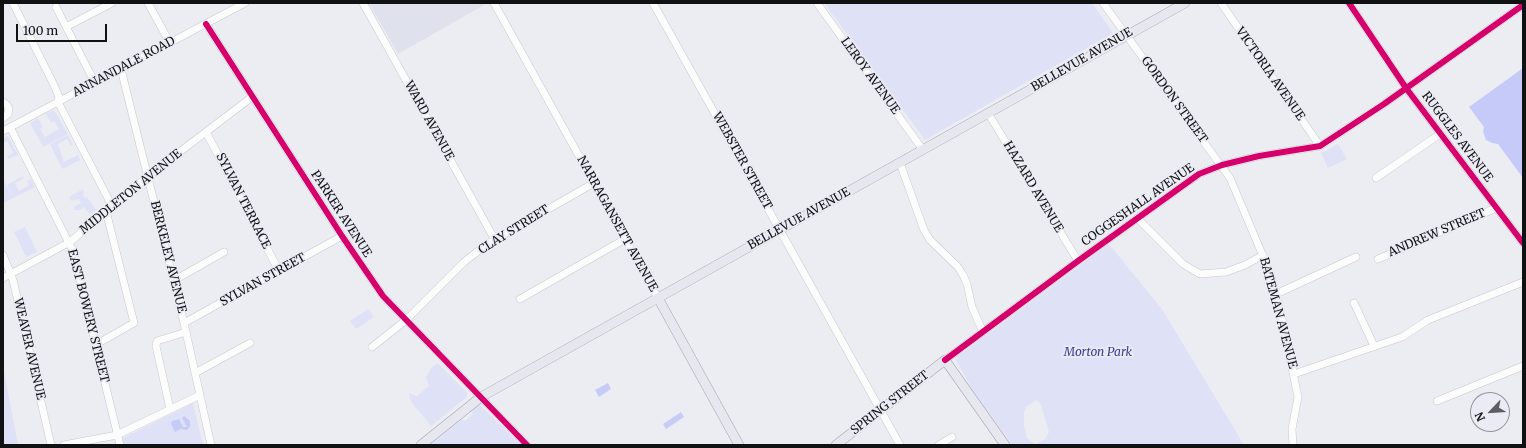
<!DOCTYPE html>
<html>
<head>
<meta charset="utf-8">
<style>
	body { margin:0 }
	#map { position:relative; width:1526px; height:448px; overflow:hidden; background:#ecedf2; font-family:Merriweather,serif }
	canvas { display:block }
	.frame { position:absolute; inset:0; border:4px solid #101113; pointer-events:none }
	.north { position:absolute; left:1470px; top:392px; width:40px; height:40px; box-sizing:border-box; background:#eaebf4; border:1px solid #93949a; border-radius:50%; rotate:245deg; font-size:11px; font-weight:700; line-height:16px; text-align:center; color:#101113 }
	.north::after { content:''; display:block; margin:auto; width:14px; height:18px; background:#5d5e61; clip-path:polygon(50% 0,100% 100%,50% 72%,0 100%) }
	.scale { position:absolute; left:16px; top:24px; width:91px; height:18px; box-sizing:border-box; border:2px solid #101113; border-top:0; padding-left:5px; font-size:12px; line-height:14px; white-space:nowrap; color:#101113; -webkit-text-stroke:3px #eaebf4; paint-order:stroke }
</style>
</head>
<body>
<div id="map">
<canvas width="1526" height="448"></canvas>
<div class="frame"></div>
<div class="north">N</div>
<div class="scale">100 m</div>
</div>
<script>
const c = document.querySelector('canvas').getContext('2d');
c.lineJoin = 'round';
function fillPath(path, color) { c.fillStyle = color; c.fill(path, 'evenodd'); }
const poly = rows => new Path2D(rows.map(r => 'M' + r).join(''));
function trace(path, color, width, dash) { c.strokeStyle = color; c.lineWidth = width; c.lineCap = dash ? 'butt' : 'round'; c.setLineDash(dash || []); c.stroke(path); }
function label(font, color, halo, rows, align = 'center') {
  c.font = font + ' Merriweather,serif'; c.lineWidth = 3.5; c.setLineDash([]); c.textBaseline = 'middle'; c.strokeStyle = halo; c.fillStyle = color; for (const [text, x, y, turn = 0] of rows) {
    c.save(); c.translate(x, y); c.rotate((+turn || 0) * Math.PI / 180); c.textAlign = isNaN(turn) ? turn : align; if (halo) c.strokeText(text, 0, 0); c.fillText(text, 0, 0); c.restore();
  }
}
const built = poly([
	[369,3,483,3,484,5,398,54]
]);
const green = poly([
	[824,3,1092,3,1113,33,925,140],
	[54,110,68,134,43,147,30,123,38,118,43,127,40,129,45,137,59,129,54,121,51,123,46,114],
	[68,135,73,145,71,146,67,139,58,144,64,162,78,155,80,160,62,169,50,144],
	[8,136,18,155,8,159,7,156,13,153,7,141,3,143,3,138],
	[1338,144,1347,159,1328,168,1321,153],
	[23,176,24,178,15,183,19,191,29,185,27,181,31,179,35,187,13,198,7,185],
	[3,180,13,198,4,203,3,200],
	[83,189,84,198,87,197,96,210,90,215,84,207,80,210,73,210,75,206,81,203,79,199,71,201,69,197],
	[25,227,37,252,26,257,14,232],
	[1109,244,1162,309,1244,445,1012,445,972,389,956,360,957,357],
	[1037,400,1041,405,1049,432,1045,439,1035,444,1027,438,1024,426,1024,412,1027,406],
	[368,309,374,317,356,329,350,321],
	[438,363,467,393,467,397,431,426,411,402,409,396,409,393,417,396,429,386,426,377,432,367],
	[3,366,18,445,3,445],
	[193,403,203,445,124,445,123,438],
	[480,405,521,445,426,445,461,419,465,421,470,417,473,414,471,411]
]);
const forest = poly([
	[1523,68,1523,178,1498,144,1492,143,1486,140,1483,132,1484,127,1469,107]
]);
const water = poly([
	[608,383,611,389,599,397,595,390],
	[681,412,684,417,666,429,663,424],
	[184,416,190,421,190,426,187,430,180,429,175,432,171,424,172,421,179,419,183,427,187,427,182,418]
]);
const minor = poly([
	[13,3,54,85,59,97,58,102,112,206],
	[148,3,170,43],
	[363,3,495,240],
	[494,3,658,298],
	[653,3,900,445],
	[817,3,923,150],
	[1103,3,1230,178,1268,268,1281,314,1298,397,1292,429,1293,445],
	[1221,3,1320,146],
	[1349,3,1406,88,1523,243],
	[56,7,95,83],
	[206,24,342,236,383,296,527,445],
	[66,27,112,3],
	[121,69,184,323,211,445],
	[3,102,7,105,9,109,8,114,3,118],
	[988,113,1078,261],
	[10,127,73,251,120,445],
	[3,131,245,3],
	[206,132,279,271],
	[900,163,924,230,930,240,958,267,963,275,967,284,972,307,983,332],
	[1376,178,1440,134],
	[1137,218,1183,264,1200,274,1226,272,1245,265,1263,255],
	[3,255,13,280,51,445],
	[1378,259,1496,208],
	[3,278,70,242,148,176,252,97],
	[173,281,224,252],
	[1274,295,1356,257],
	[520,299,625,239],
	[1354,303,1374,346],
	[184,323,342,236],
	[95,345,134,323,106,211],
	[372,347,406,320,464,262,487,244,594,183],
	[945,360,1078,261,1199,174,1222,165,1259,156,1320,146,1384,104,1523,5],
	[195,373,250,343],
	[1294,374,1402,337,1428,320,1523,282],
	[1437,401,1523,366],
	[170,409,156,346,157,341,186,332],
	[64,445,117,435,200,395],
	[939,445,952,437]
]);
const major = poly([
	[658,298,739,445],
	[421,445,481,397,1185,3],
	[836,445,945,360,1005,445]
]);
const cycleway = poly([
	[1349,3,1406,88,1523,243],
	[206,24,342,236,383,296,527,445],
	[945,360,1078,261,1199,174,1222,165,1259,156,1320,146,1384,104,1523,5]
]);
const streetNames = [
	["BELLEVUE AVENUE",1082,60,-30],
	["ANNANDALE ROAD",124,67,-28],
	["VICTORIA AVENUE",1270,74,55],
	["LEROY AVENUE",870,76,54],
	["GORDON STREET",1174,100,54],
	["WARD AVENUE",429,121,61],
	["RUGGLES AVENUE",1457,137,53],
	["WEBSTER STREET",742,161,61],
	["HAZARD AVENUE",1033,187,59],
	["MIDDLETON AVENUE",131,192,-39],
	["SYLVAN TERRACE",243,201,63],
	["COGGESHALL AVENUE",1138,205,-35],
	["PARKER AVENUE",341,214,57],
	["BELLEVUE AVENUE",799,219,-29],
	["NARRAGANSETT AVENUE",617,224,61],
	["CLAY STREET",514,230,-32],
	["ANDREW STREET",1437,233,-23],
	["BERKELEY AVENUE",168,257,76],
	["SYLVAN STREET",263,280,-29],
	["BATEMAN AVENUE",1278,313,75],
	["EAST BOWERY STREET",88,316,76],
	["WEAVER AVENUE",29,349,77],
	["SPRING STREET",890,403,-38]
];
const parkNames = [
	["Morton Park",1098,353]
];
fillPath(built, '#dfe1ec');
fillPath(green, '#dfe2f6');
fillPath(forest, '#c6caf8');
fillPath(water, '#c6cbf8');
trace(minor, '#c7c8cb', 8);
trace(major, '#a4a5b2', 10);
trace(minor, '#fcfcfd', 7);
trace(major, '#e7e8ef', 9);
trace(cycleway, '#d6006c', 6);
label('12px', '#101113', '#eaebf4', streetNames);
label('italic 12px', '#3e3c94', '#eaebf4', parkNames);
</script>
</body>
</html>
